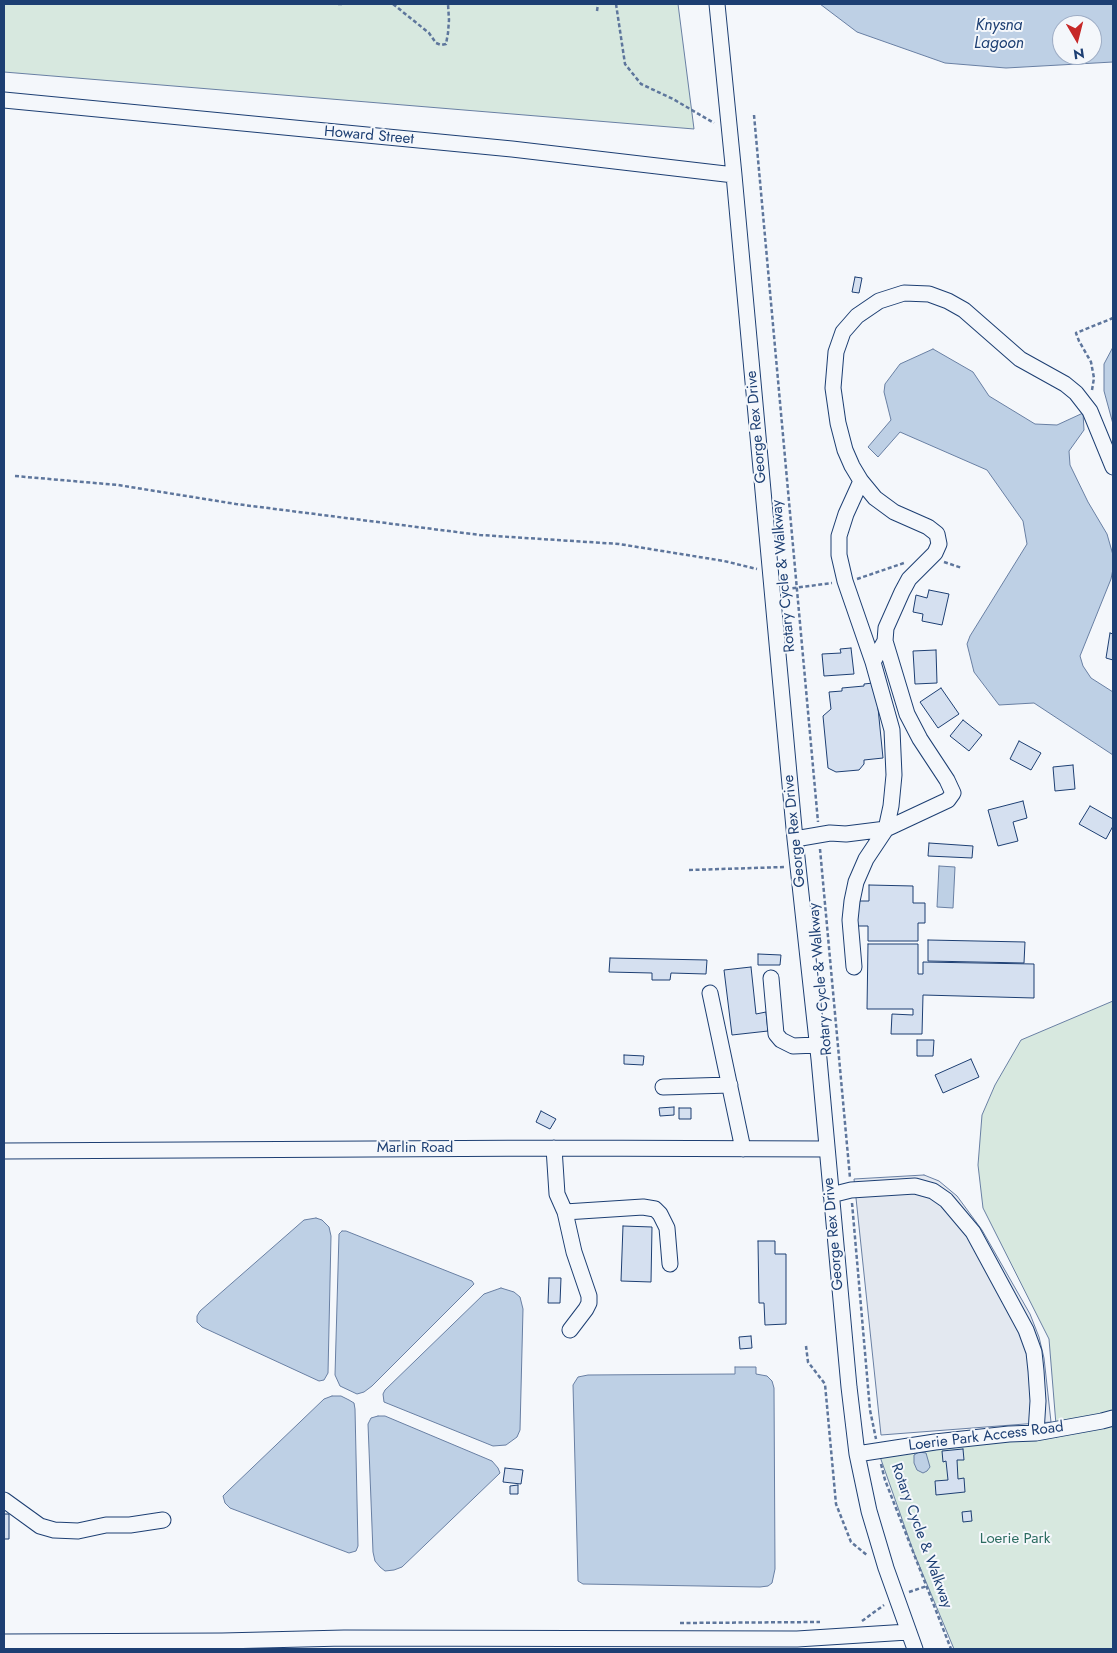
<!DOCTYPE html>
<html>
<head>
<meta charset="utf-8">
<style>
	body { margin:0 }
	#map { position:relative; width:1117px; height:1653px; overflow:hidden; background:#f4f7fb; font-family:Jost,sans-serif }
	canvas { display:block }
	.frame { position:absolute; inset:0; border:5px solid #1d3f73; pointer-events:none }
	.north { position:absolute; left:1052px; top:15px; width:50px; height:50px; box-sizing:border-box; background:#f4f7fb; border:1px solid #9eadc5; border-radius:50%; rotate:172deg; font-size:14px; font-weight:700; line-height:20px; text-align:center; color:#1d3f73 }
	.north::after { content:''; display:block; margin:auto; width:18px; height:22px; background:#c62828; clip-path:polygon(50% 0,100% 100%,50% 72%,0 100%) }
</style>
</head>
<body>
<div id="map">
<canvas width="1117" height="1653"></canvas>
<div class="frame"></div>
<div class="north">N</div>
</div>
<script>
const c = document.querySelector('canvas').getContext('2d');
c.lineJoin = 'round';
function fillPath(path, color) { c.fillStyle = color; c.fill(path, 'evenodd'); }
const poly = rows => new Path2D(rows.map(r => 'M' + r).join(''));
function trace(path, color, width, dash) { c.strokeStyle = color; c.lineWidth = width; c.lineCap = dash ? 'butt' : 'round'; c.setLineDash(dash || []); c.stroke(path); }
function label(font, color, halo, rows, align = 'center') {
  c.font = font + ' Jost,sans-serif'; c.lineWidth = 4; c.setLineDash([]); c.textBaseline = 'middle'; c.strokeStyle = halo; c.fillStyle = color; for (const [text, x, y, turn = 0] of rows) {
    c.save(); c.translate(x, y); c.rotate((+turn || 0) * Math.PI / 180); c.textAlign = isNaN(turn) ? turn : align; if (halo) c.strokeText(text, 0, 0); c.fillText(text, 0, 0); c.restore();
  }
}
const green = poly([
	[4,4,678,4,694,129,4,72,4,4],
	[1113,1001,1113,1649,954,1649,914,1553,878,1451,1057,1437,1049,1339,983,1208,978,1165,982,1115,995,1085,1021,1040,1113,1001]
]);
const parking = poly([
	[924,1175,939,1181,957,1196,982,1230,1030,1314,1039,1337,1044,1358,1051,1422,881,1435,854,1179,924,1175]
]);
const water = poly([
	[820,4,1113,4,1113,62,1006,68,945,63,857,32,820,4],
	[1062,25,1092,25,1092,55,1062,55,1062,25],
	[1113,347,1113,424,1104,391,1104,364,1113,347],
	[933,349,973,372,989,396,1035,424,1057,425,1083,413,1084,430,1069,451,1070,465,1088,502,1107,534,1113,555,1113,569,1111,579,1080,656,1083,666,1091,678,1113,692,1113,755,1034,703,999,705,974,672,967,644,970,636,1027,544,1023,521,987,470,900,432,878,457,868,447,891,420,884,392,885,384,900,364,933,349],
	[939,866,955,867,953,908,937,907,939,866],
	[316,1218,322,1220,329,1227,331,1236,328,1373,324,1380,319,1381,202,1327,197,1322,197,1316,200,1311,304,1220,316,1218],
	[342,1231,346,1231,472,1281,474,1284,372,1386,364,1392,357,1394,340,1386,335,1375,339,1234,342,1231],
	[501,1288,514,1292,520,1297,523,1309,520,1430,517,1437,506,1445,493,1446,384,1402,383,1394,385,1390,484,1294,501,1288],
	[735,1367,756,1367,756,1374,767,1376,772,1381,774,1388,775,1569,772,1583,768,1586,760,1587,583,1584,578,1581,573,1385,578,1377,588,1375,735,1374,735,1367],
	[332,1396,341,1396,349,1400,354,1403,355,1409,358,1546,356,1551,349,1553,230,1508,225,1503,223,1496,228,1491,324,1399,332,1396],
	[378,1416,385,1416,492,1461,498,1468,500,1473,402,1567,394,1570,385,1571,380,1567,375,1561,373,1552,368,1424,371,1418,378,1416],
	[919,1452,926,1453,930,1467,927,1471,923,1473,917,1470,914,1463,914,1455,919,1452]
]);
const building = poly([
	[855,277,862,278,859,293,852,292,855,277],
	[929,590,949,594,942,625,922,621,923,614,913,612,916,595,927,598,929,590],
	[1110,633,1113,634,1113,660,1106,658,1110,633],
	[851,648,854,674,824,676,822,654,841,653,840,649,851,648],
	[936,650,937,683,915,684,913,651,936,650],
	[873,683,876,688,883,758,864,760,864,764,859,770,836,772,828,768,823,716,831,709,829,692,842,691,842,688,864,686,864,684,873,683],
	[941,688,959,714,938,728,920,702,941,688],
	[963,720,982,735,969,751,950,736,963,720],
	[1019,741,1041,753,1031,770,1010,759,1019,741],
	[1073,765,1075,789,1055,791,1053,767,1073,765],
	[1023,801,1027,818,1013,822,1018,841,998,846,988,810,1023,801],
	[1090,806,1113,819,1113,826,1106,839,1079,824,1090,806],
	[929,843,973,846,972,858,928,856,929,843],
	[869,885,913,886,913,903,925,903,925,923,918,923,918,941,868,941,868,926,856,926,857,901,869,901,869,885],
	[928,940,1025,942,1024,963,928,961,928,940],
	[868,944,918,944,918,974,923,974,923,962,1034,964,1034,998,923,995,922,1034,891,1034,892,1014,913,1015,913,1009,867,1009,868,944],
	[758,954,781,955,780,965,758,965,758,954],
	[610,958,707,960,706,974,671,973,670,980,652,980,652,973,609,972,610,958],
	[751,967,756,1014,766,1012,768,1031,732,1035,724,970,751,967],
	[917,1040,934,1040,933,1056,917,1056,917,1040],
	[624,1055,644,1056,643,1065,624,1064,624,1055],
	[971,1059,979,1077,943,1093,935,1075,971,1059],
	[674,1107,674,1115,660,1116,659,1108,674,1107],
	[679,1108,691,1108,691,1119,679,1119,679,1108],
	[541,1111,556,1119,550,1129,536,1122,541,1111],
	[623,1226,652,1227,651,1282,621,1281,623,1226],
	[758,1241,775,1241,775,1254,786,1254,786,1324,765,1325,764,1303,759,1303,758,1241],
	[549,1278,561,1278,560,1303,548,1303,549,1278],
	[751,1336,752,1348,740,1349,739,1337,751,1336],
	[963,1449,964,1460,957,1460,958,1479,964,1478,965,1492,936,1495,935,1481,948,1480,946,1461,943,1462,942,1451,963,1449],
	[505,1468,523,1470,521,1484,503,1482,505,1468],
	[518,1485,518,1494,510,1494,510,1486,518,1485],
	[971,1511,972,1521,963,1522,962,1512,971,1511],
	[4,1514,9,1514,9,1539,4,1539,4,1514]
]);
const path = poly([
	[338,4,344,4],
	[393,4,429,33,436,43,441,45,446,44,448,33,449,20,448,4],
	[616,4,625,64,641,84,673,99,714,123],
	[597,11,598,4],
	[754,115,818,822],
	[1092,390,1094,378,1091,362,1079,341,1076,333,1113,318],
	[15,476,118,485,236,504,480,535,619,544,724,561,757,569],
	[944,562,962,568],
	[857,579,904,563],
	[786,589,832,583],
	[820,849,850,1178],
	[689,870,785,867],
	[852,1203,870,1410,876,1439],
	[806,1346,808,1362,825,1384,836,1504,851,1542,868,1556],
	[881,1464,885,1480,951,1649],
	[909,1592,927,1586],
	[862,1621,884,1605],
	[680,1623,820,1622]
]);
const minor = poly([
	[717,4,734,175,795,839,819,1059,849,1387,857,1454,869,1511,886,1568,915,1649],
	[4,100,512,149,734,175],
	[861,481,846,514,839,536,839,555,845,581,873,662],
	[795,839,830,833,846,834,886,829,948,800,953,793,947,780,920,739,907,714,885,641,886,628,902,592,909,579,935,553,939,544,937,534,928,527,894,512,875,498,861,481,852,466,845,450,838,423,833,388,836,352,843,332,857,316,879,301,904,293,929,294,948,301,964,310,1020,359,1065,384,1076,393,1090,411,1113,467],
	[854,967,850,920,852,901,856,882,866,859,886,829,891,806,894,775,892,730,873,662,885,641],
	[771,978,776,1034,781,1040,793,1046,817,1045],
	[710,993,743,1149],
	[663,1087,730,1085],
	[554,1148,557,1194,565,1212,574,1252,589,1296,589,1303,586,1309,570,1330],
	[4,1151,554,1148,827,1149],
	[831,1195,851,1190,915,1186,933,1191,946,1200,973,1232,1026,1330,1034,1352,1036,1371,1038,1401,1036,1433],
	[565,1212,643,1207,655,1209,660,1214,667,1228,670,1264],
	[857,1454,935,1442,1009,1434,1036,1433,1102,1421,1113,1418],
	[4,1500,40,1526,54,1530,78,1531,106,1525,130,1525,163,1520],
	[4,1642,222,1641,344,1638,797,1639,908,1632]
]);
const streetNames = [
	["Howard Street",369,136,5],
	["George Rex Drive",757,427,-95],
	["Rotary Cycle & Walkway",784,576,-95],
	["George Rex Drive",795,831,-96],
	["Rotary Cycle & Walkway",821,979,-95],
	["Marlin Road",415,1148],
	["George Rex Drive",834,1234,-95],
	["Loerie Park Access Road",986,1437,-7],
	["Rotary Cycle & Walkway",921,1536,70]
];
const parkNames = [
	["Loerie Park",1015,1539]
];
const waterNames = [
	["Knysna",999,26],
	["Lagoon",999,44]
];
fillPath(green, '#d7e8df');
trace(green, '#687fa3', 1);
fillPath(parking, '#e3e8f0');
trace(parking, '#687fa3', 1);
fillPath(water, '#bed0e5');
trace(water, '#687fa3', 1);
fillPath(building, '#d5e0f0');
trace(building, '#1d3f73', 1);
trace(minor, '#1d3f73', 17);
trace(path, '#5e769c', 2.5, [4, 2.5]);
trace(minor, '#f4f7fb', 15);
label('15px', '#1d3f73', '#f4f7fb', streetNames);
label('15px', '#2c6c60', '#f4f7fb', parkNames);
label('italic 16px', '#1d3f73', '#f4f7fb', waterNames);
</script>
</body>
</html>
